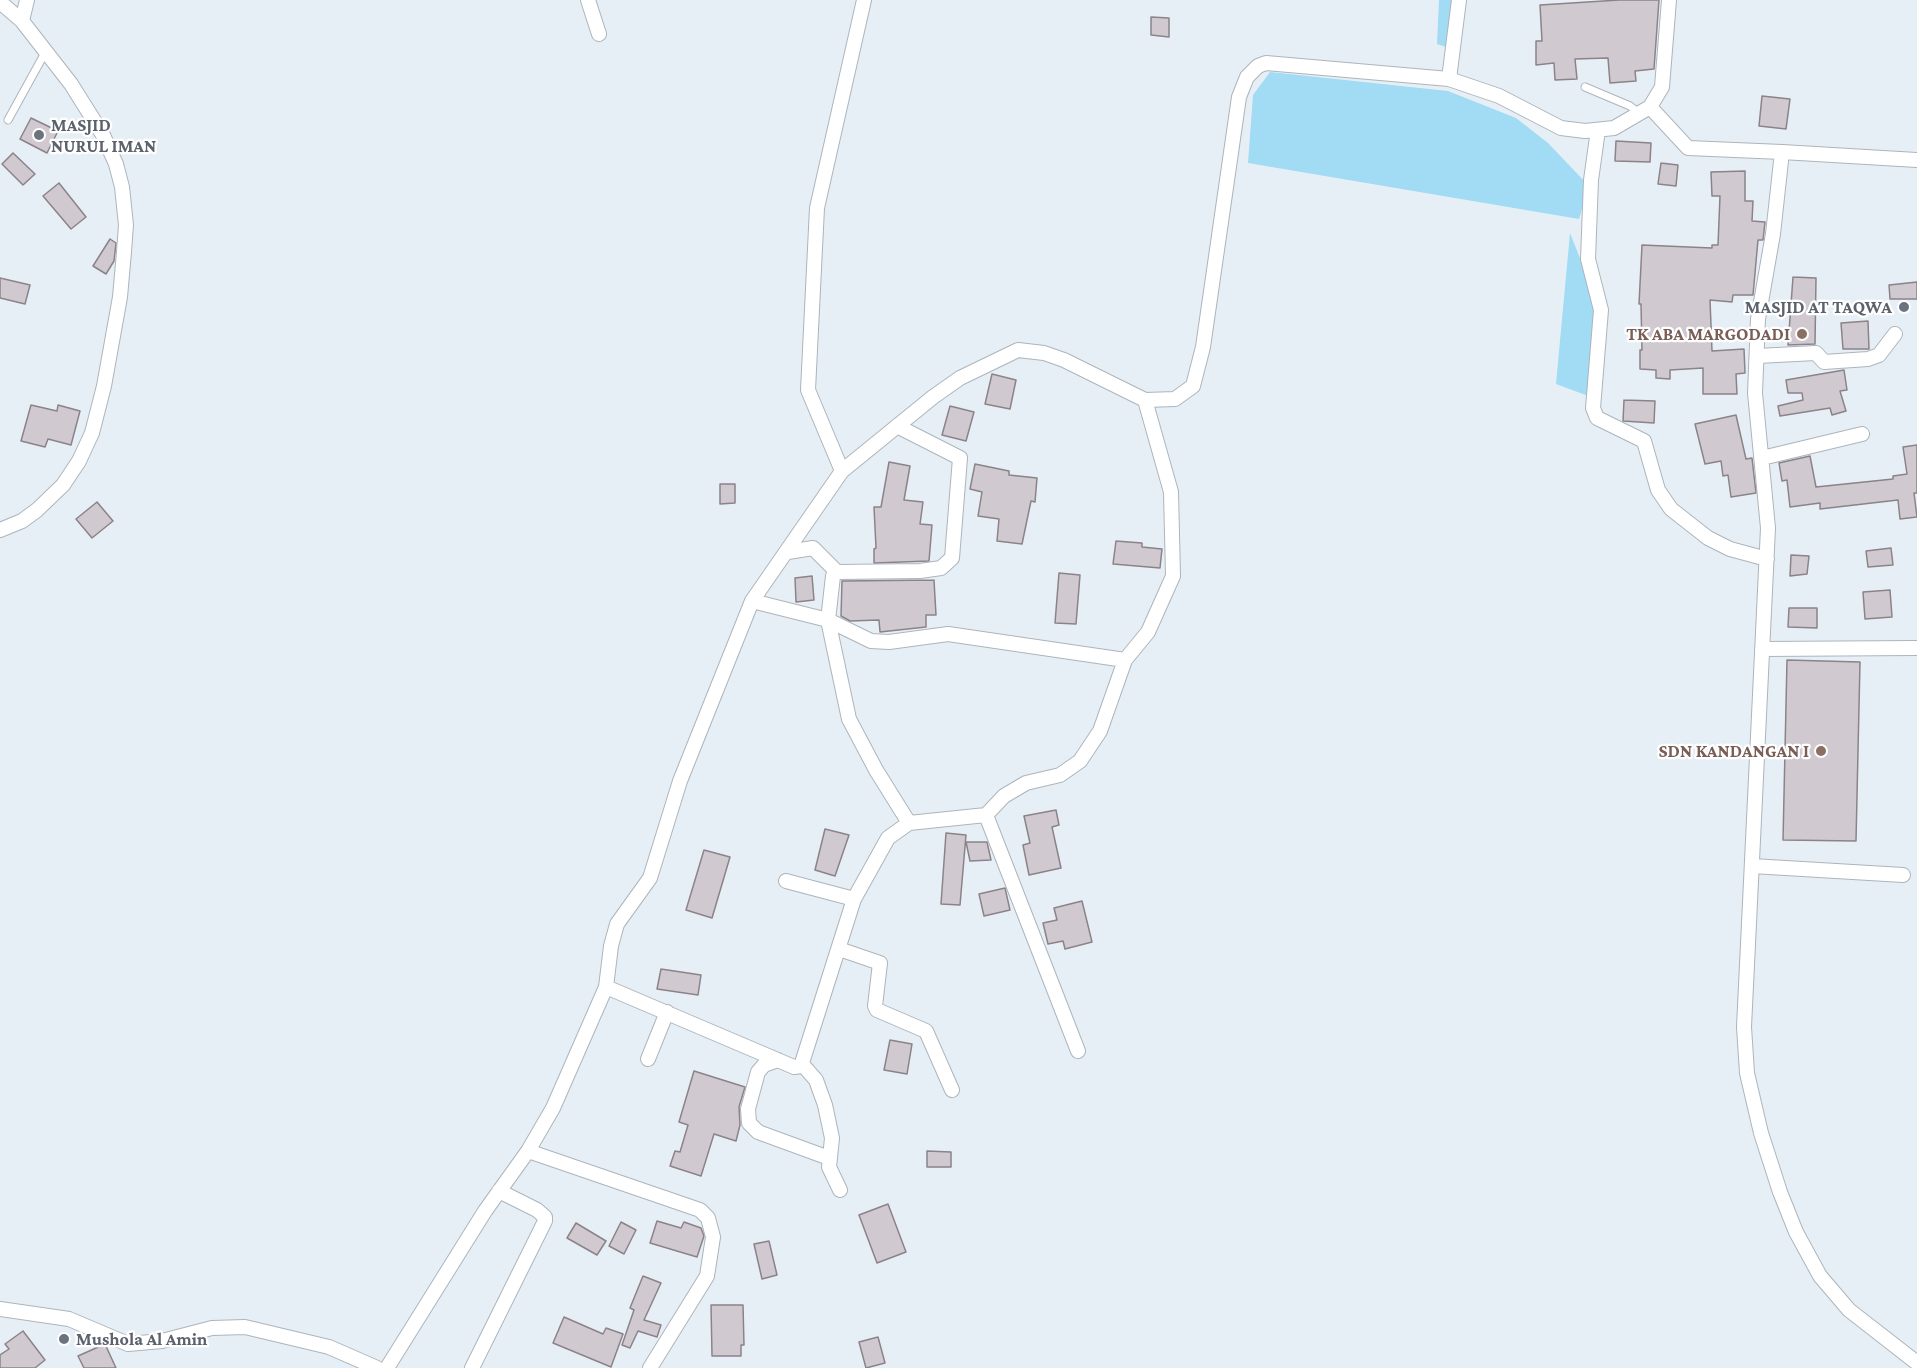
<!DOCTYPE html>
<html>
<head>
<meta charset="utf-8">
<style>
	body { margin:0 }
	canvas { display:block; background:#e7eff6 }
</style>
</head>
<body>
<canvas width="1917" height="1368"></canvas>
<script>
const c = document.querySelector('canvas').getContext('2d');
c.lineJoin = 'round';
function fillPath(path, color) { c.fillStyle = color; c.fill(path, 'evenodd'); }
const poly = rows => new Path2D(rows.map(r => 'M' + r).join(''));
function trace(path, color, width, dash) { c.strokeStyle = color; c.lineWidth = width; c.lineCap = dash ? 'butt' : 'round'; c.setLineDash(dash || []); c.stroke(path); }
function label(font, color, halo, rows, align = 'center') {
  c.font = font + ' "Crimson Pro",serif'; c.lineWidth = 4.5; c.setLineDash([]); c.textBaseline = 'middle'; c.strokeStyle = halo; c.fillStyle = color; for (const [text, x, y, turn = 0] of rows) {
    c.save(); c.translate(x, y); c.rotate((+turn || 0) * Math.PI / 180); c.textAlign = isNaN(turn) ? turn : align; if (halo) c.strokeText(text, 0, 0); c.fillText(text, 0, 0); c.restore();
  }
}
const water = poly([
	[1439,0,1452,0,1446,47,1437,44],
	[1270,72,1448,91,1516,118,1548,143,1589,186,1579,219,1248,163,1253,95],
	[1570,233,1599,306,1591,397,1556,384]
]);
const building = poly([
	[1619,0,1659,0,1654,69,1635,71,1636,81,1610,83,1608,58,1575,59,1577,79,1555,80,1554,63,1536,65,1536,41,1542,41,1540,5,1619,0],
	[1151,17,1169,18,1169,37,1151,35,1151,17],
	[1762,96,1790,99,1786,129,1759,126,1762,96],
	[31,118,58,131,47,153,20,139,31,118],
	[1616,141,1651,143,1650,162,1615,161,1616,141],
	[13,153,35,174,23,185,2,164,13,153],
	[1661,163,1678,165,1676,186,1658,184,1661,163],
	[1745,171,1745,201,1753,201,1752,221,1765,222,1763,240,1758,240,1753,295,1733,295,1732,302,1710,300,1712,351,1744,349,1745,373,1736,374,1737,394,1703,394,1703,368,1670,370,1670,379,1656,378,1656,370,1640,369,1640,350,1642,350,1641,304,1639,304,1642,245,1712,248,1712,245,1718,245,1720,196,1712,196,1711,172,1745,171],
	[59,183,86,217,71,229,43,196,59,183],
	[110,239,116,243,114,261,106,274,93,266,110,239],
	[1793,277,1816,278,1815,344,1788,345,1793,277],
	[0,278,30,285,25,304,0,298,0,278],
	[1917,282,1917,299,1890,299,1889,285,1917,282],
	[1868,321,1869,349,1843,349,1841,323,1868,321],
	[1844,370,1847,390,1840,391,1846,411,1832,415,1830,408,1780,416,1778,406,1803,400,1802,393,1788,393,1786,380,1844,370],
	[992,374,1016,380,1010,409,985,404,992,374],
	[1624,400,1655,401,1654,423,1623,421,1624,400],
	[31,405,57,411,58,405,80,411,71,445,48,439,45,447,21,441,31,405],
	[950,406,974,412,966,441,942,435,950,406],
	[1736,415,1746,459,1752,458,1756,493,1731,497,1728,475,1723,476,1721,461,1705,464,1695,424,1736,415],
	[1917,445,1917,493,1914,493,1917,517,1900,519,1898,500,1820,509,1820,503,1790,507,1787,480,1782,481,1779,463,1810,456,1816,487,1893,479,1893,476,1907,474,1903,447,1917,445],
	[889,462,910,466,904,500,923,502,920,524,932,525,929,561,874,563,874,549,876,548,874,507,881,507,889,462],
	[975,464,1009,471,1009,475,1037,478,1035,502,1031,501,1022,544,997,541,999,519,978,516,982,492,970,489,975,464],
	[720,484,735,484,735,503,720,504,720,484],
	[97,502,113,521,92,538,76,519,97,502],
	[1116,541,1142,543,1142,547,1162,549,1160,568,1113,564,1116,541],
	[1891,548,1893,565,1868,567,1866,551,1891,548],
	[1791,555,1809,556,1807,574,1790,576,1791,555],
	[1059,573,1080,575,1076,624,1055,623,1059,573],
	[812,576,814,600,796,602,795,578,812,576],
	[934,580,936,615,926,615,926,627,880,632,879,620,850,621,841,616,842,581,934,580],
	[1890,590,1892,617,1865,619,1863,592,1890,590],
	[1789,608,1817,608,1817,628,1788,627,1789,608],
	[1787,660,1860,662,1856,841,1783,840,1787,660],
	[1056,810,1059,825,1052,827,1061,868,1029,875,1023,845,1030,843,1024,816,1056,810],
	[825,829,849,835,835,876,815,870,825,829],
	[946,833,966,835,960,905,941,904,946,833],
	[966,842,987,842,991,860,970,861,966,842],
	[704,850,730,857,712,918,686,910,704,850],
	[1005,888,1010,910,984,916,979,894,1005,888],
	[1082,901,1092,942,1065,949,1063,941,1048,944,1043,923,1057,920,1054,908,1082,901],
	[661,969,701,975,698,995,657,989,661,969],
	[890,1040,912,1044,907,1074,884,1070,890,1040],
	[694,1071,745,1087,739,1107,740,1125,736,1141,714,1134,701,1176,670,1166,675,1151,680,1152,688,1125,679,1122,694,1071],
	[927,1151,951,1152,951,1167,927,1167,927,1151],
	[888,1204,906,1252,877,1263,859,1215,888,1204],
	[657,1221,681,1228,684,1222,701,1228,704,1236,697,1257,650,1243,657,1221],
	[621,1222,636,1230,624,1254,609,1246,621,1222],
	[576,1223,606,1241,597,1255,567,1238,576,1223],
	[769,1241,777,1275,762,1279,754,1244,769,1241],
	[643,1276,661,1283,644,1320,661,1325,657,1337,638,1331,630,1348,622,1345,634,1310,630,1308,643,1276],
	[711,1305,743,1305,744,1345,741,1345,741,1356,712,1356,711,1305],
	[564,1317,603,1334,606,1328,623,1334,611,1367,553,1343,564,1317],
	[23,1331,45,1360,35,1368,0,1368,0,1355,9,1349,5,1344,23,1331],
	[878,1337,885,1363,866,1368,859,1342,878,1337],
	[105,1344,116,1368,84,1368,78,1356,105,1344]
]);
const service = poly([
	[1585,87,1630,106,1639,113],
	[8,120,46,51]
]);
const minor = poly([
	[588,0,599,34],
	[1669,0,1662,87,1650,107,1688,148,1782,152,1773,234,1758,319,1755,393,1768,528,1744,1027,1747,1073,1761,1133,1780,1192,1796,1232,1820,1276,1849,1310,1917,1363],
	[0,2,22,21,27,0],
	[1449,79,1459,0],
	[1598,130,1591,180,1588,259,1601,310,1593,408,1597,418,1644,441,1658,490,1671,509,1708,538,1730,549,1767,559],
	[1782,152,1917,160],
	[1757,356,1816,353,1824,362,1868,359,1879,355,1895,334],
	[897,426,960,458,952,558,941,568,920,571,837,572,833,576,828,620,849,719,876,770,909,823],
	[1762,458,1862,434],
	[842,471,808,390,817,208,864,0],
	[0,530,22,521,37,510,63,485,79,461,92,433,104,386,120,297,124,252,126,225,122,187,116,164,103,135,71,84,22,21],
	[788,552,813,548,837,572],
	[752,601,828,620,871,641,889,642,948,634,1125,660],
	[1762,649,1917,648],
	[986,815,1078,1051],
	[1752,866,1903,875],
	[786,881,854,899],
	[839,949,880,963,875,1006,877,1010,926,1031,952,1090],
	[606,987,794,1067,801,1066,854,899,888,838,909,823,986,815,1004,796,1026,783,1060,775,1080,761,1100,731,1125,660,1148,632,1173,576,1171,492,1145,400],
	[648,1059,667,1012],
	[778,1060,764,1065,758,1072,748,1109,749,1123,758,1132,829,1158],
	[802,1064,816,1080,825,1105,832,1138,829,1167,840,1190],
	[528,1151,700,1210,708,1218,713,1237,707,1276,650,1368],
	[0,1309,69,1319,128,1344,162,1341,212,1328,245,1327,329,1347,377,1368],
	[387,1368,485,1211,528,1151,553,1108,606,987,611,946,617,924,650,878,680,781,752,601,842,471,933,397,960,378,1018,350,1044,353,1064,360,1145,400,1175,399,1193,386,1203,347,1239,97,1247,77,1258,66,1266,63,1449,79,1499,96,1561,128,1585,131,1614,128,1650,107],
	[472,1368,545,1221,545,1217,537,1210,499,1191]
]);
const markers = [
	[39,135,6,"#6b7280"],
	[1904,307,6,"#6b7280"],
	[1802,334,6,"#8d6e63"],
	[1821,751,6,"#8d6e63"],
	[64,1339,6,"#6b7280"]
];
const worshipNames = [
	["MASJID",51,125],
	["NURUL IMAN",51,146],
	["MASJID AT TAQWA",1892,307,"right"],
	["Mushola Al Amin",76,1339]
];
const educationNames = [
	["TK ABA MARGODADI",1790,334],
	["SDN KANDANGAN I",1809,751]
];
fillPath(water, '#a1dbf4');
fillPath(building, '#d1c9d0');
trace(building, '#8b8389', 1.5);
trace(service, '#adb5bb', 9);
trace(minor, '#adb5bb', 16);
trace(service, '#fff', 7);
trace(minor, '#fff', 14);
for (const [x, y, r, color] of markers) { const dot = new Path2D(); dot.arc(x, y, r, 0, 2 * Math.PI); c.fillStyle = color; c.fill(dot); trace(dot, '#fff', 2); }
label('bold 18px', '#5b616d', '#fff', worshipNames, 'left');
label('bold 18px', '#785e54', '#fff', educationNames, 'right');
</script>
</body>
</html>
